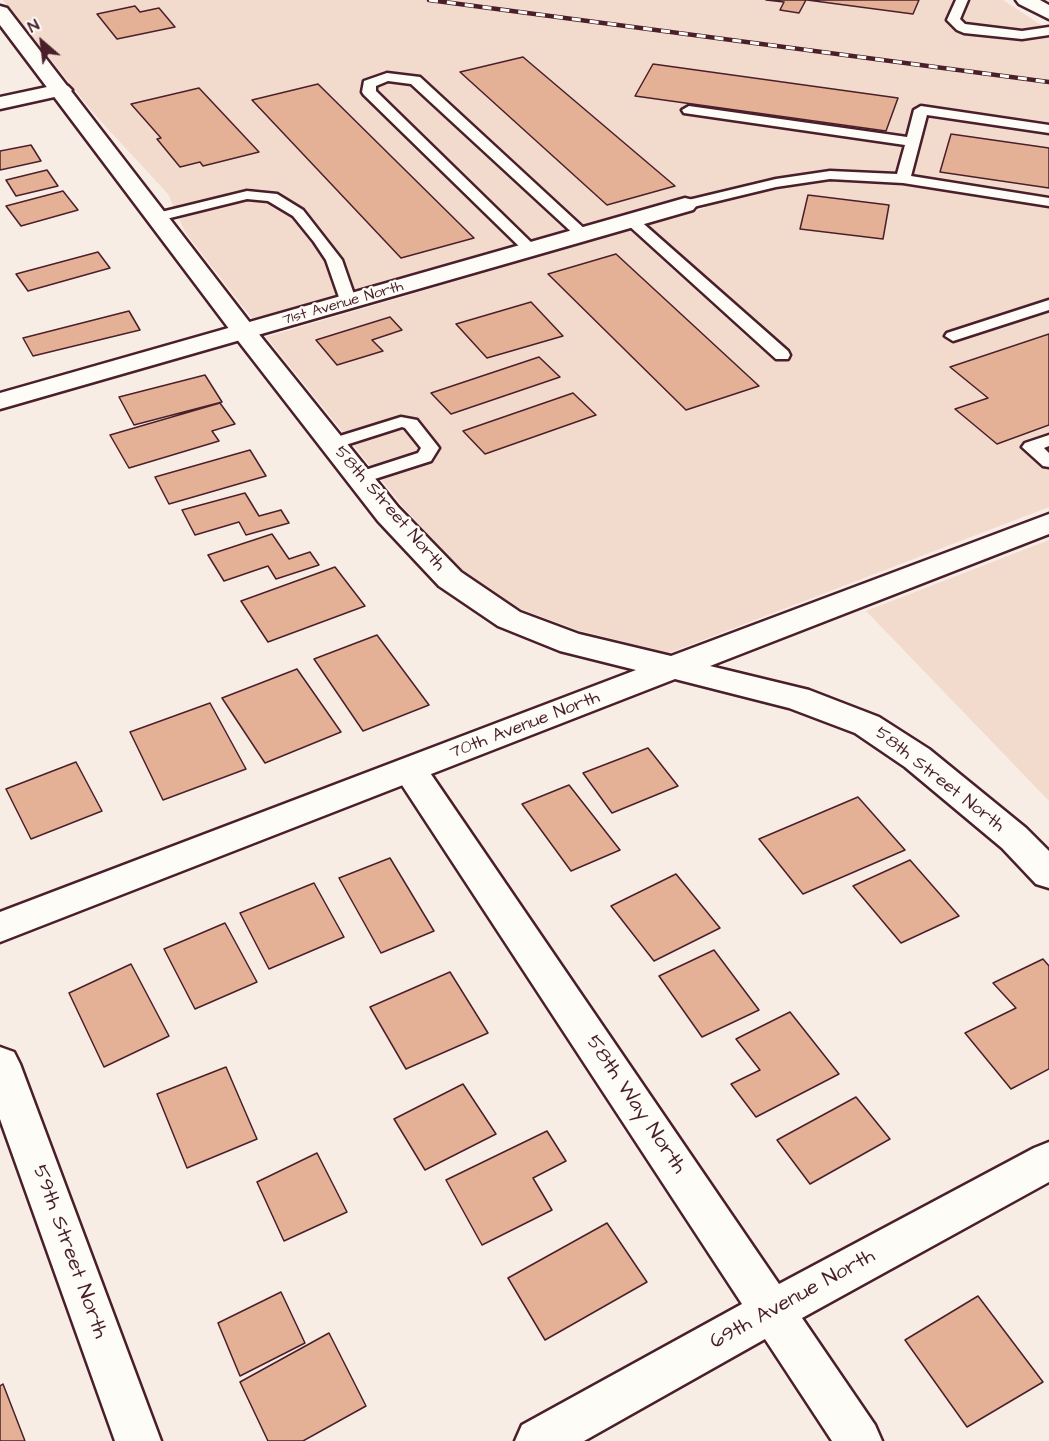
<!DOCTYPE html>
<html>
<head>
<meta charset="utf-8">
<style>
	body { margin:0 }
	#map { position:relative; width:1049px; height:1441px; overflow:hidden; background:#f8ede4; font-family:"Architects Daughter",sans-serif }
	canvas { display:block }
	.north { position:absolute; left:12px; top:12px; width:60px; height:60px; -webkit-text-stroke:4px #fdfcf7; paint-order:stroke; rotate:332deg; font-size:16px; font-weight:700; line-height:24px; text-align:center; color:#4a1f2b }
	.north::after { content:''; display:block; margin:auto; width:21px; height:27px; background:#4a1f2b; clip-path:polygon(50% 0,100% 100%,50% 72%,0 100%) }
</style>
</head>
<body>
<div id="map">
<canvas width="1049" height="1441"></canvas>
<div class="north">N</div>
</div>
<script>
const c = document.querySelector('canvas').getContext('2d');
c.lineJoin = 'round';
function fillPath(path, color) { c.fillStyle = color; c.fill(path, 'evenodd'); }
const poly = rows => new Path2D(rows.map(r => 'M' + r).join(''));
function trace(path, color, width, dash) { c.strokeStyle = color; c.lineWidth = width; c.lineCap = dash ? 'butt' : 'round'; c.setLineDash(dash || []); c.stroke(path); }
function label(font, color, halo, rows, align = 'center') {
  c.font = font + ' "Architects Daughter",sans-serif'; c.lineWidth = 5; c.setLineDash([]); c.textBaseline = 'middle'; c.strokeStyle = halo; c.fillStyle = color; for (const [text, x, y, turn = 0] of rows) {
    c.save(); c.translate(x, y); c.rotate((+turn || 0) * Math.PI / 180); c.textAlign = isNaN(turn) ? turn : align; if (halo) c.strokeText(text, 0, 0); c.fillText(text, 0, 0); c.restore();
  }
}
const built = poly([
	[3,0,1003,0,1049,30,1049,507,669,653,577,630,518,608,463,571,404,508,266,337,705,208,688,195,253,320,185,232,168,194,95,115],
	[1049,540,1049,801,866,611]
]);
const building = poly([
	[766,0,806,0,799,13,780,10,784,2,766,0],
	[807,0,919,0,913,14,807,0],
	[135,6,140,12,159,8,175,27,117,39,97,14,135,6],
	[523,57,675,186,607,205,460,72,523,57],
	[653,64,898,98,886,131,635,96,653,64],
	[318,84,474,238,401,258,252,100,318,84],
	[199,88,259,152,203,166,200,162,180,167,157,139,161,138,131,104,199,88],
	[951,134,1049,148,1049,188,940,172,951,134],
	[31,145,41,161,0,170,0,151,31,145],
	[47,170,58,186,16,196,6,180,47,170],
	[63,191,78,210,21,226,6,206,63,191],
	[808,195,889,205,883,239,800,229,808,195],
	[98,252,110,268,28,291,16,274,98,252],
	[616,254,759,386,686,410,548,274,616,254],
	[531,302,563,336,487,358,456,324,531,302],
	[129,311,140,330,33,356,23,338,129,311],
	[390,317,402,330,372,340,383,351,337,365,316,340,390,317],
	[1049,334,1049,425,997,444,955,409,988,398,950,367,1049,334],
	[539,357,560,377,451,414,431,393,539,357],
	[205,375,222,402,134,425,119,397,205,375],
	[573,393,596,415,485,454,463,431,573,393],
	[220,403,235,424,212,431,219,441,129,468,110,435,220,403],
	[250,450,266,476,169,504,155,477,250,450],
	[245,493,259,516,281,510,289,523,246,535,239,522,195,535,182,510,245,493],
	[272,534,289,559,310,552,319,565,276,579,268,566,224,581,208,555,272,534],
	[335,567,365,606,268,642,241,601,335,567],
	[377,635,429,705,363,731,314,659,377,635],
	[297,669,341,732,265,763,222,698,297,669],
	[210,703,246,769,163,800,130,732,210,703],
	[648,748,678,786,612,813,583,773,648,748],
	[76,762,102,811,31,839,6,789,76,762],
	[569,785,620,850,571,871,522,804,569,785],
	[858,797,905,850,803,894,759,839,858,797],
	[390,858,434,931,381,953,339,878,390,858],
	[910,860,959,916,901,943,853,886,910,860],
	[676,874,720,928,654,961,611,906,676,874],
	[314,883,344,937,269,969,240,913,314,883],
	[225,923,257,982,195,1009,164,949,225,923],
	[714,950,759,1010,702,1037,659,976,714,950],
	[1043,959,1049,966,1049,1069,1011,1089,965,1033,1016,1008,993,983,1043,959],
	[131,964,169,1036,104,1067,69,993,131,964],
	[450,972,488,1033,406,1069,370,1007,450,972],
	[790,1012,839,1074,756,1117,731,1084,760,1070,736,1039,790,1012],
	[226,1067,257,1139,187,1168,157,1094,226,1067],
	[463,1084,496,1134,425,1170,394,1119,463,1084],
	[856,1097,890,1139,810,1184,777,1140,856,1097],
	[547,1131,566,1161,533,1178,552,1210,482,1245,446,1180,547,1131],
	[317,1153,347,1212,284,1241,257,1182,317,1153],
	[607,1223,647,1282,545,1340,508,1278,607,1223],
	[281,1292,305,1343,240,1376,218,1323,281,1292],
	[978,1296,1043,1382,967,1427,905,1340,978,1296],
	[329,1333,366,1406,303,1441,268,1441,240,1382,329,1333],
	[3,1384,25,1441,0,1441,0,1386,3,1384]
]);
const service = poly([
	[956,0,968,0,960,19,965,24,1022,31,1049,27,1049,35,1022,39,964,33,957,30,947,20,956,0],
	[387,73,420,77,588,232,591,235,588,238,578,238,411,84,388,81,376,86,376,91,539,250,531,255,526,253,364,95,362,92,364,81,387,73],
	[689,106,907,137,914,110,921,106,1049,125,1049,133,927,115,911,176,1049,198,1049,206,903,183,830,179,776,187,685,209,680,208,678,205,680,202,776,179,830,171,897,174,905,145,684,113,682,110,689,106],
	[247,191,277,194,303,210,342,260,357,303,355,306,343,306,341,303,326,260,314,242,293,216,268,201,247,199,158,221,151,217,153,214,247,191],
	[632,216,637,218,788,351,790,355,788,359,776,359,627,224,624,221,627,218,632,216],
	[1049,300,1049,310,953,341,945,336,947,333,1049,300],
	[401,417,417,420,436,444,439,448,431,461,359,484,353,482,350,478,353,474,418,453,421,448,405,428,402,427,333,449,327,448,324,444,327,440,401,417],
	[1049,435,1049,446,1044,448,1049,453,1049,467,1043,466,1022,447,1025,443,1049,435]
]);
const minor = poly([
	[1016,0,1040,0,1049,5,1049,19,1019,4,1016,0],
	[61,84,68,86,72,90,68,94,0,109,0,97,61,84],
	[685,198,693,200,697,205,693,210,0,409,0,393,685,198],
	[410,757,422,761,779,1284,1034,1148,1049,1142,1049,1182,802,1318,875,1425,882,1441,832,1441,765,1339,584,1441,515,1441,522,1425,742,1304,398,779,393,770,398,761,410,757],
	[0,1047,14,1052,20,1064,161,1441,115,1441,0,1119,0,1047]
]);
const tertiary = poly([
	[0,6,7,8,254,328,398,507,461,572,520,612,579,634,671,656,1049,514,1049,534,710,666,809,690,879,717,929,749,1026,828,1049,851,1049,888,1036,884,1002,848,905,767,855,733,789,708,675,679,0,942,0,912,636,670,560,651,498,626,439,586,378,521,236,338,0,25,0,6]
]);
const rail = poly([
	[429,0,1049,82]
]);
const farStreetnames = [
	["71st Avenue North",343,304,-16]
];
const streetNames = [
	["58th Street North",389,509,49],
	["70th Avenue North",525,726,-21],
	["58th Street North",939,780,38]
];
const nearStreetnames = [
	["58th Way North",635,1105,56],
	["59th Street North",69,1252,70],
	["69th Avenue North",793,1300,-29]
];
fillPath(built, '#f2dbcd');
fillPath(building, '#e4b197');
trace(building, '#4a1f2b', 1.5);
trace(service, '#4a1f2b', 5);
trace(minor, '#4a1f2b', 5);
trace(tertiary, '#4a1f2b', 5);
fillPath(service, '#fdfcf7');
fillPath(minor, '#fdfcf7');
fillPath(tertiary, '#fdfcf7');
trace(rail, '#4a1f2b', 4.5);
trace(rail, '#fdfcf7', 3, [9]);
label('15px', '#4a1f2b', '#fdfcf7', farStreetnames);
label('18px', '#4a1f2b', '#fdfcf7', streetNames);
label('21px', '#4a1f2b', '#fdfcf7', nearStreetnames);
</script>
</body>
</html>
